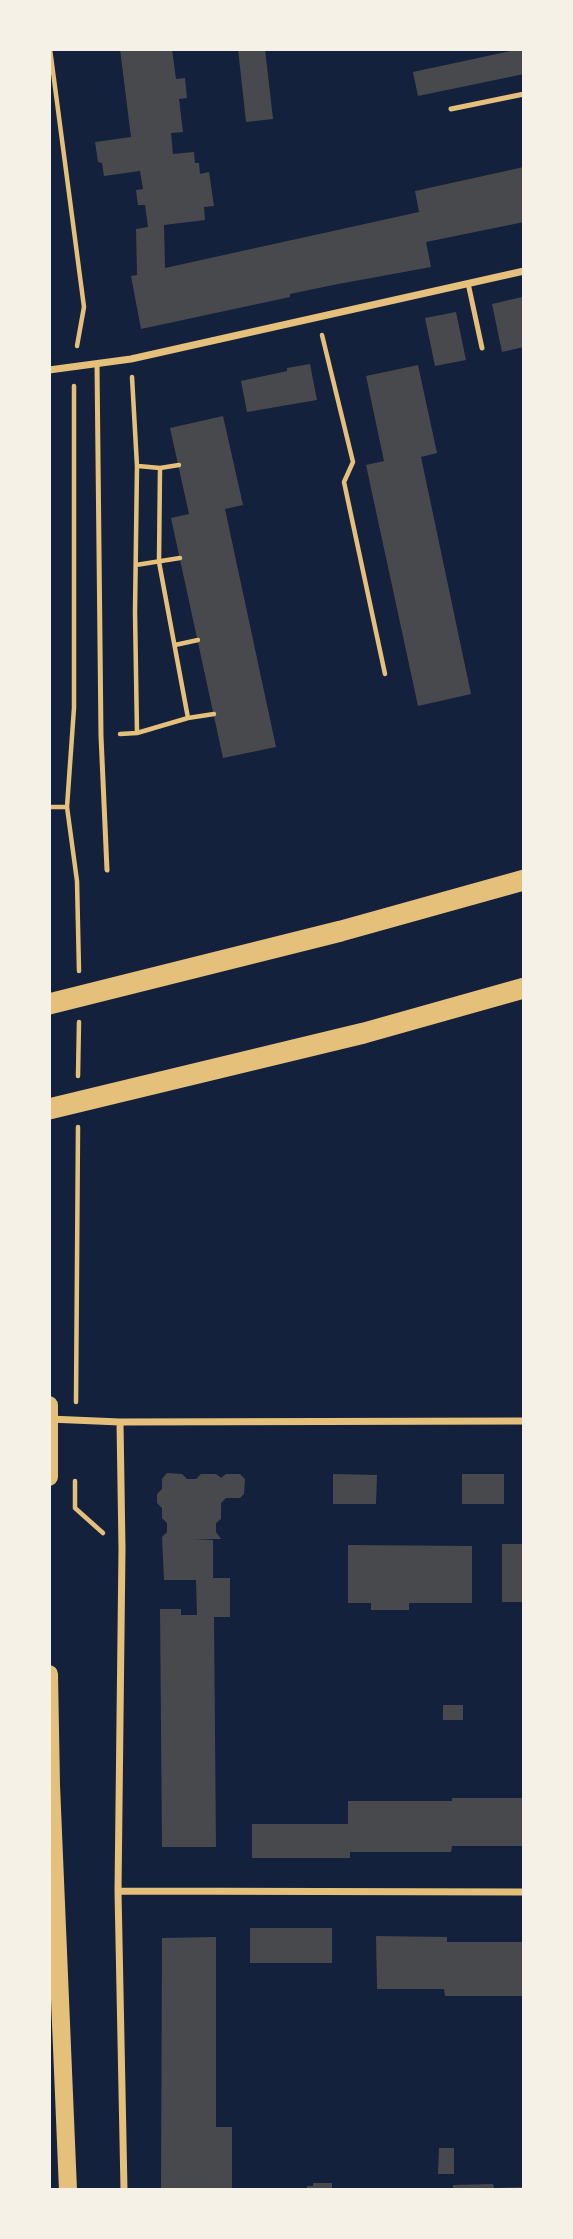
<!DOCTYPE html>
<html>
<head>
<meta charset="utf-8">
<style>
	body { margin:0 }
	#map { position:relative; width:573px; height:2239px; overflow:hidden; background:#14213d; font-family:"Nunito Sans",sans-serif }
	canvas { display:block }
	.frame { position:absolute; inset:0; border:51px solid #f6f1e7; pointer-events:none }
</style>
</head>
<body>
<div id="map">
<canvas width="573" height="2239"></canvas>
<div class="frame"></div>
</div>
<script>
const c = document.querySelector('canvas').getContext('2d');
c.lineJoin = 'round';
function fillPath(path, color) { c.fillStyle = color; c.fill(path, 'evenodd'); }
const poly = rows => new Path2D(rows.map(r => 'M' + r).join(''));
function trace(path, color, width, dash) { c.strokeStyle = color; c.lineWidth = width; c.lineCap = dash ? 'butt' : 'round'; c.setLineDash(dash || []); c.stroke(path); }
const building = poly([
	[120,49,172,49,176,79,185,78,187,98,179,99,183,132,171,133,173,154,194,152,195,163,199,163,200,174,209,172,214,206,204,207,205,220,164,225,165,268,419,212,415,191,524,167,524,222,426,242,431,267,333,285,290,294,290,297,141,329,131,276,137,275,136,229,148,227,145,205,138,205,136,190,143,189,140,171,104,176,102,163,98,162,95,142,131,137],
	[238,49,265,49,273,119,246,122],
	[520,49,524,49,524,74,418,96,413,72],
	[522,297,524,347,502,352,492,304],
	[456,312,466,360,435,366,425,318],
	[310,364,317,400,247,412,241,381,287,371,287,368],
	[418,365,437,453,421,457,471,694,418,706,366,465,384,461,366,376],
	[223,416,243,505,225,509,276,747,223,758,171,518,189,514,170,428],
	[167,1473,182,1474,187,1479,196,1479,201,1474,216,1474,221,1478,226,1474,240,1474,245,1479,244,1494,240,1498,226,1498,221,1503,221,1519,216,1523,216,1532,221,1539,193,1539,213,1540,213,1578,230,1578,230,1617,214,1617,216,1847,162,1847,160,1609,181,1609,181,1615,197,1615,196,1580,164,1580,162,1537,167,1532,167,1523,162,1518,162,1508,157,1503,157,1494,162,1489,162,1479],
	[333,1474,377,1475,376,1504,333,1504],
	[462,1474,504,1474,504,1504,462,1504],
	[502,1544,524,1544,524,1602,502,1602],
	[348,1545,472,1546,472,1603,409,1603,409,1610,371,1610,371,1603,348,1603],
	[443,1705,463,1705,463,1720,443,1720],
	[452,1798,524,1798,524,1846,452,1846,451,1852,350,1852,350,1858,252,1858,252,1824,348,1824,348,1801,452,1801],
	[250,1928,332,1928,332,1963,250,1963],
	[376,1936,447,1937,447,1942,524,1942,524,1996,445,1996,444,1989,377,1989],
	[216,1937,216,2127,232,2127,232,2190,161,2190,162,1938],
	[439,2148,454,2148,454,2174,438,2174],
	[313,2183,332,2183,332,2190,307,2190,307,2186,313,2186],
	[493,2184,494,2188,524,2187,524,2190,453,2190,453,2185]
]);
const path = poly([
	[50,49,84,307,77,346],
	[322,335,353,462,344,482,385,674],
	[132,377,137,466,135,612,137,733],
	[74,386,74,708,67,807,77,881,79,971],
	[138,466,160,468,159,562,188,718],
	[160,468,179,465],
	[136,565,180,558],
	[175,645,198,640],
	[120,734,137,733,188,718,214,714],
	[49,807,67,807],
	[78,1076,79,1022],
	[76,1402,78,1127],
	[75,1481,75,1508,103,1533]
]);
const service = poly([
	[451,109,524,94],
	[468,283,482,348],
	[97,364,101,736,107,870]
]);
const minor = poly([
	[49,370,131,359,524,271],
	[49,1419,120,1422,524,1421],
	[120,1422,122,1549,118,1891,124,2190],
	[118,1891,524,1892]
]);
const primary = poly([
	[49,1405,49,1477],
	[49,1674,51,1785,68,2190]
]);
const motorway = poly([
	[49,1004,341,931,524,880],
	[49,1109,364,1033,524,988]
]);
fillPath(building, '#48494c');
trace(path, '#e5c07b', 4.5);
trace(service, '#e5c07b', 5);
trace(minor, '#e5c07b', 7);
trace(primary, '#e5c07b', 18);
trace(motorway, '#e5c07b', 21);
</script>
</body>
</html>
